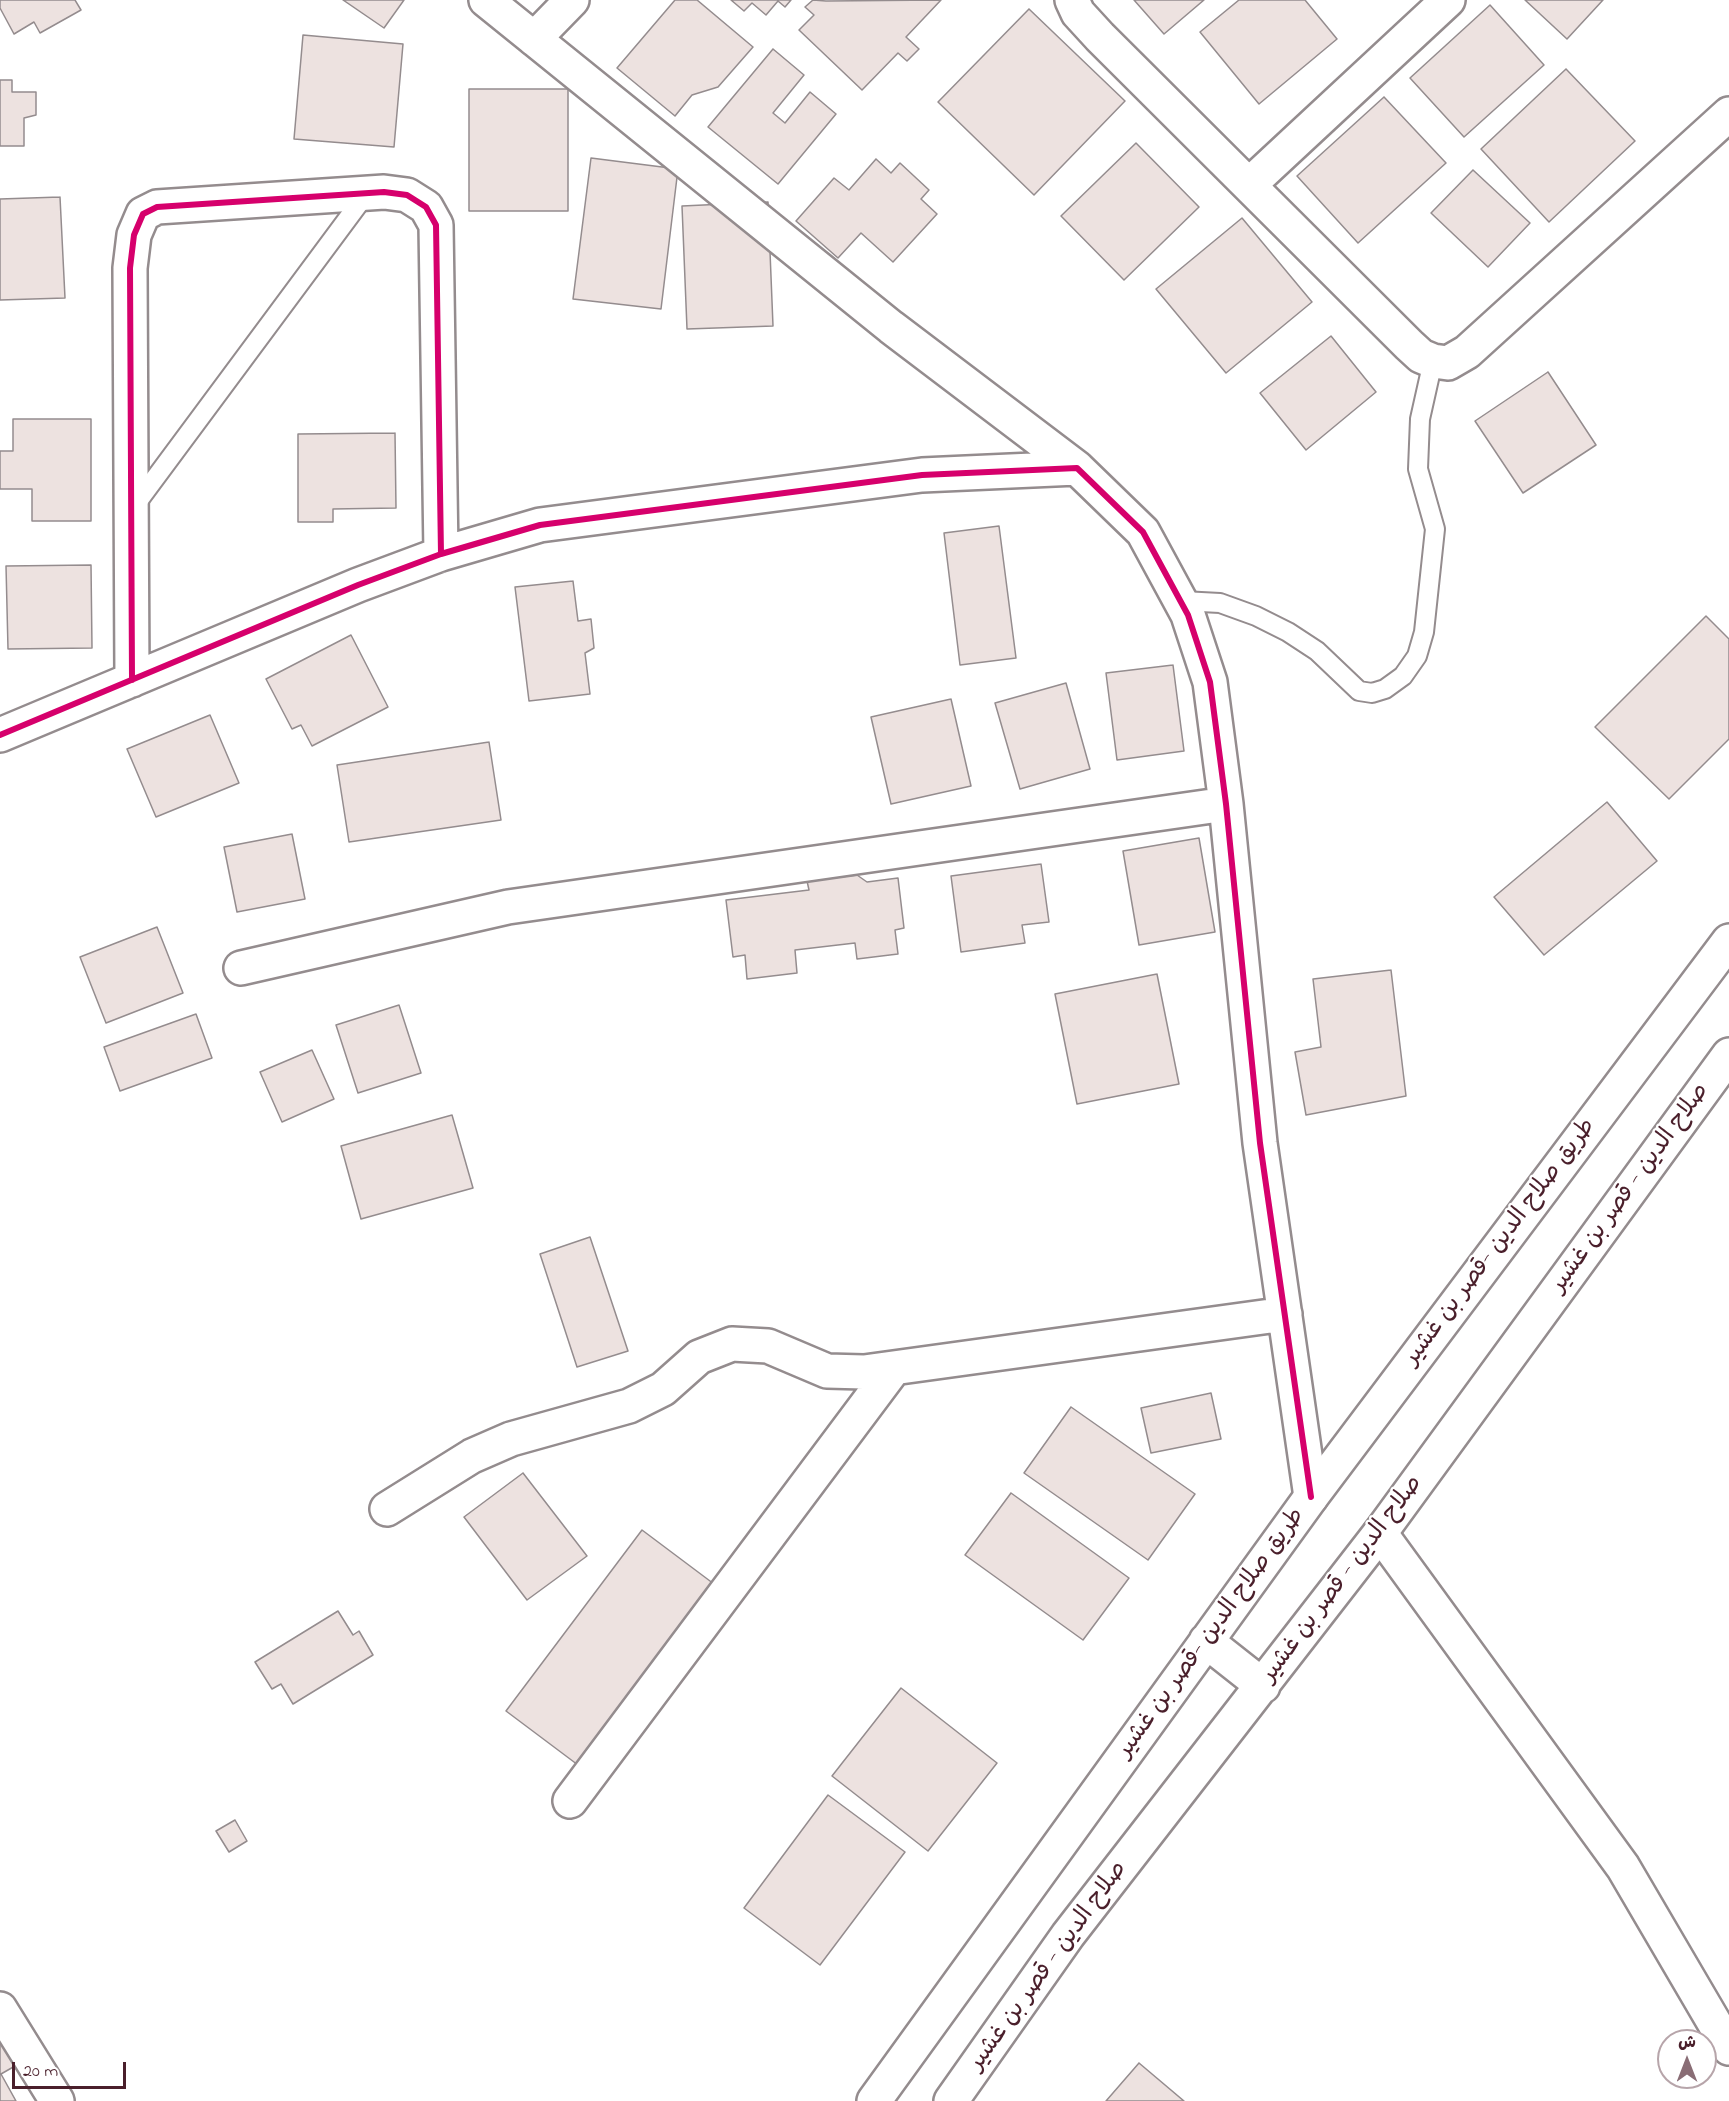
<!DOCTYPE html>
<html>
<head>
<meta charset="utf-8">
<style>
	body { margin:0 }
	#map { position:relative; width:1729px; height:2101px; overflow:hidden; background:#fff; font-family:"Indie Flower","Playpen Sans Arabic",sans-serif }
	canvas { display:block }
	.north { position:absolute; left:1657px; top:2029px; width:60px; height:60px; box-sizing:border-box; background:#fff; border:2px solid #b7a5aa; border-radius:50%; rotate:0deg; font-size:16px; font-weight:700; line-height:24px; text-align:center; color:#4a1f2b }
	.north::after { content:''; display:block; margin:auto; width:21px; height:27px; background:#896d75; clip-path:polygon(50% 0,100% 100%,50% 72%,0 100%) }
	.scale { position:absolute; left:12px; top:2062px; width:114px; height:27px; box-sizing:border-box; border:3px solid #4a1f2b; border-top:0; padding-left:8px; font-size:18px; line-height:21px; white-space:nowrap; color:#4a1f2b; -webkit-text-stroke:4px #fff; paint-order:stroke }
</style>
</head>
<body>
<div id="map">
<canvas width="1729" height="2101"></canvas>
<div class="north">ش</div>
<div class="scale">20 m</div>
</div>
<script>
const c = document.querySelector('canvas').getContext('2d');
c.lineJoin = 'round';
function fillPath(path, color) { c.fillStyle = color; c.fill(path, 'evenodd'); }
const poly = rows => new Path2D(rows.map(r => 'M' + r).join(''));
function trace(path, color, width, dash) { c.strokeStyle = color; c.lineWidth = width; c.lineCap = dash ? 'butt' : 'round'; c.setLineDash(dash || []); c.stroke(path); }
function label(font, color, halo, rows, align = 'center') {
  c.font = font + ' "Indie Flower","Playpen Sans Arabic",sans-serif'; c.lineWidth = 4.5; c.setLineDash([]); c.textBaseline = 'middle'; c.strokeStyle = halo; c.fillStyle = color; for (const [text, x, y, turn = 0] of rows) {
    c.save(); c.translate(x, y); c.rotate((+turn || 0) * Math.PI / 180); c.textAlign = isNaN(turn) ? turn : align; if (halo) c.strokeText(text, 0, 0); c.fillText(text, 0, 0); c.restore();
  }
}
const building = poly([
	[0,0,75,0,81,10,40,33,34,22,14,34,0,8,0,0],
	[343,0,404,0,384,28,343,0],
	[675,0,697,0,753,47,718,87,692,95,675,116,617,68,675,0],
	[731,0,791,0,785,7,778,1,766,15,752,3,744,11,731,0],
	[813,0,826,1,941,0,906,37,919,49,907,61,898,53,862,90,799,30,814,15,805,7,813,0],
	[1134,0,1204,0,1164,34,1134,0],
	[1239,0,1305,0,1337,39,1259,104,1200,32,1239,0],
	[1525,0,1603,0,1567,39,1525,0],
	[1490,5,1544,65,1464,137,1410,78,1490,5],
	[1029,9,1125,101,1034,195,938,102,1029,9],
	[303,35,403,44,394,147,294,139,303,35],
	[773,49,804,75,773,113,785,123,810,92,836,114,778,184,708,127,773,49],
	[1566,69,1635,141,1549,222,1481,149,1566,69],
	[0,80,12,80,12,92,36,92,36,115,24,118,24,146,0,146,0,80],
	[469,89,568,89,568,211,469,211,469,89],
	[1384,97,1446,163,1358,243,1297,176,1384,97],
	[1136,143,1199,207,1124,280,1061,216,1136,143],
	[591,158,678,169,661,309,573,299,591,158],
	[876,159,891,173,900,163,929,190,921,199,937,214,893,262,861,233,838,258,796,221,834,178,849,190,876,159],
	[1473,170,1530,223,1488,267,1431,213,1473,170],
	[60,197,65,298,0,300,0,199,60,197],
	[768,202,773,326,687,329,682,206,768,202],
	[1242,218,1312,302,1226,373,1156,289,1242,218],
	[1331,336,1376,392,1306,450,1260,393,1331,336],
	[1548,372,1596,445,1523,493,1475,421,1548,372],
	[13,419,91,419,91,521,32,521,32,489,0,489,0,451,13,451,13,419],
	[395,433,396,508,333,509,333,522,298,522,298,434,395,433],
	[999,526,1016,658,960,665,944,533,999,526],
	[91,565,92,648,8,649,6,566,91,565],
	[573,581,578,621,591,619,594,648,585,653,590,694,529,701,515,587,573,581],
	[1706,616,1729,639,1729,739,1669,799,1595,727,1706,616],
	[351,635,388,707,312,746,301,725,292,729,266,679,351,635],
	[1173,665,1184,751,1117,760,1106,673,1173,665],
	[1066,683,1090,769,1020,789,995,703,1066,683],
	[951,699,971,786,891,804,871,717,951,699],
	[210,715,239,783,156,817,127,749,210,715],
	[489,742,501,820,349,842,337,765,489,742],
	[1607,802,1657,861,1544,955,1494,897,1607,802],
	[292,834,305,899,237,912,224,847,292,834],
	[1199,838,1215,932,1139,945,1123,851,1199,838],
	[1041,864,1049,922,1022,925,1025,943,961,952,951,876,1041,864],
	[857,875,867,882,898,878,904,928,895,930,898,954,857,959,855,943,795,950,797,973,747,979,745,955,733,957,726,900,809,890,807,881,857,875],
	[157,927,183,993,106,1023,80,957,157,927],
	[1391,970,1406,1096,1306,1115,1295,1052,1321,1047,1313,979,1391,970],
	[1157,974,1179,1084,1077,1104,1055,994,1157,974],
	[399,1005,421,1073,358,1093,336,1025,399,1005],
	[196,1014,212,1058,120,1091,104,1047,196,1014],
	[312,1050,334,1099,282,1122,260,1072,312,1050],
	[452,1115,473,1188,361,1219,341,1146,452,1115],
	[590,1237,628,1351,577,1367,540,1254,590,1237],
	[1211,1393,1221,1439,1151,1453,1141,1408,1211,1393],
	[1071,1407,1195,1494,1148,1560,1024,1473,1071,1407],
	[523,1473,587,1556,527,1600,464,1517,523,1473],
	[1011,1493,1129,1578,1083,1640,965,1555,1011,1493],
	[642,1530,722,1590,586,1771,506,1711,642,1530],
	[338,1611,353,1635,359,1631,373,1655,293,1704,281,1684,272,1689,255,1662,338,1611],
	[901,1688,997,1763,928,1851,832,1776,901,1688],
	[828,1795,905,1852,820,1965,744,1908,828,1795],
	[235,1820,247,1841,229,1852,216,1831,235,1820],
	[0,2040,15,2066,1,2074,16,2101,0,2101,0,2040],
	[1139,2063,1184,2101,1106,2101,1139,2063]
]);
const service = poly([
	[133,508,366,194],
	[1182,601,1220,603,1256,616,1288,632,1317,651,1359,691,1372,693,1385,689,1403,676,1417,656,1424,632,1435,529,1418,469,1420,419,1433,361]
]);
const minor = poly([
	[486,0,891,327,1077,468],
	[1072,0,1078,13,1100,37,1409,345,1421,356,1433,361,1448,363,1467,352,1729,114],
	[534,39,572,0],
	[1249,185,1448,0],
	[132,680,130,268,134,235,143,214,157,207,384,192,407,195,426,207,436,225,441,554],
	[0,735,358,585,441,554,540,525,922,475,1077,468,1143,532,1188,615,1210,682,1226,804,1260,1143,1311,1497],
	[241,968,508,907,1226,804],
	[387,1509,472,1456,511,1439,629,1406,663,1389,699,1357,732,1344,768,1346,827,1371,864,1372,1285,1314],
	[1380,1533,1623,1867,1729,2048],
	[570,1801,894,1368],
	[0,2009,57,2101]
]);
const trunk = poly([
	[1206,1641,1263,1686],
	[874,2101,1311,1497,1729,941],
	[951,2101,1068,1935,1380,1533,1729,1055]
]);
const cycleway = poly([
	[132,680,130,268,134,235,143,214,157,207,384,192,407,195,426,207,436,225,441,554],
	[0,735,358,585,441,554,540,525,922,475,1077,468,1143,532,1188,615,1210,682,1226,804,1260,1143,1311,1497]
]);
const streetNames = [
	["صلاح الدين - قصر بن غشير",1631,1189,-54],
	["طريق صلاح الدين -قصر بن غشير",1501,1243,-53],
	["صلاح الدين - قصر بن غشير",1343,1580,-53],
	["طريق صلاح الدين -قصر بن غشير",1212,1634,-54],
	["صلاح الدين - قصر بن غشير",1049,1967,-54]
];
fillPath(building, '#ede2e0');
trace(building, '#948c8e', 1.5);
trace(service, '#948c8e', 22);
trace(minor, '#948c8e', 38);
trace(trunk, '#948c8e', 38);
trace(service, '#fff', 18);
trace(minor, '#fff', 33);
trace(trunk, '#fff', 33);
trace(cycleway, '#d6006c', 6);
label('24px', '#4a1f2b', '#fff', streetNames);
</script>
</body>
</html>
